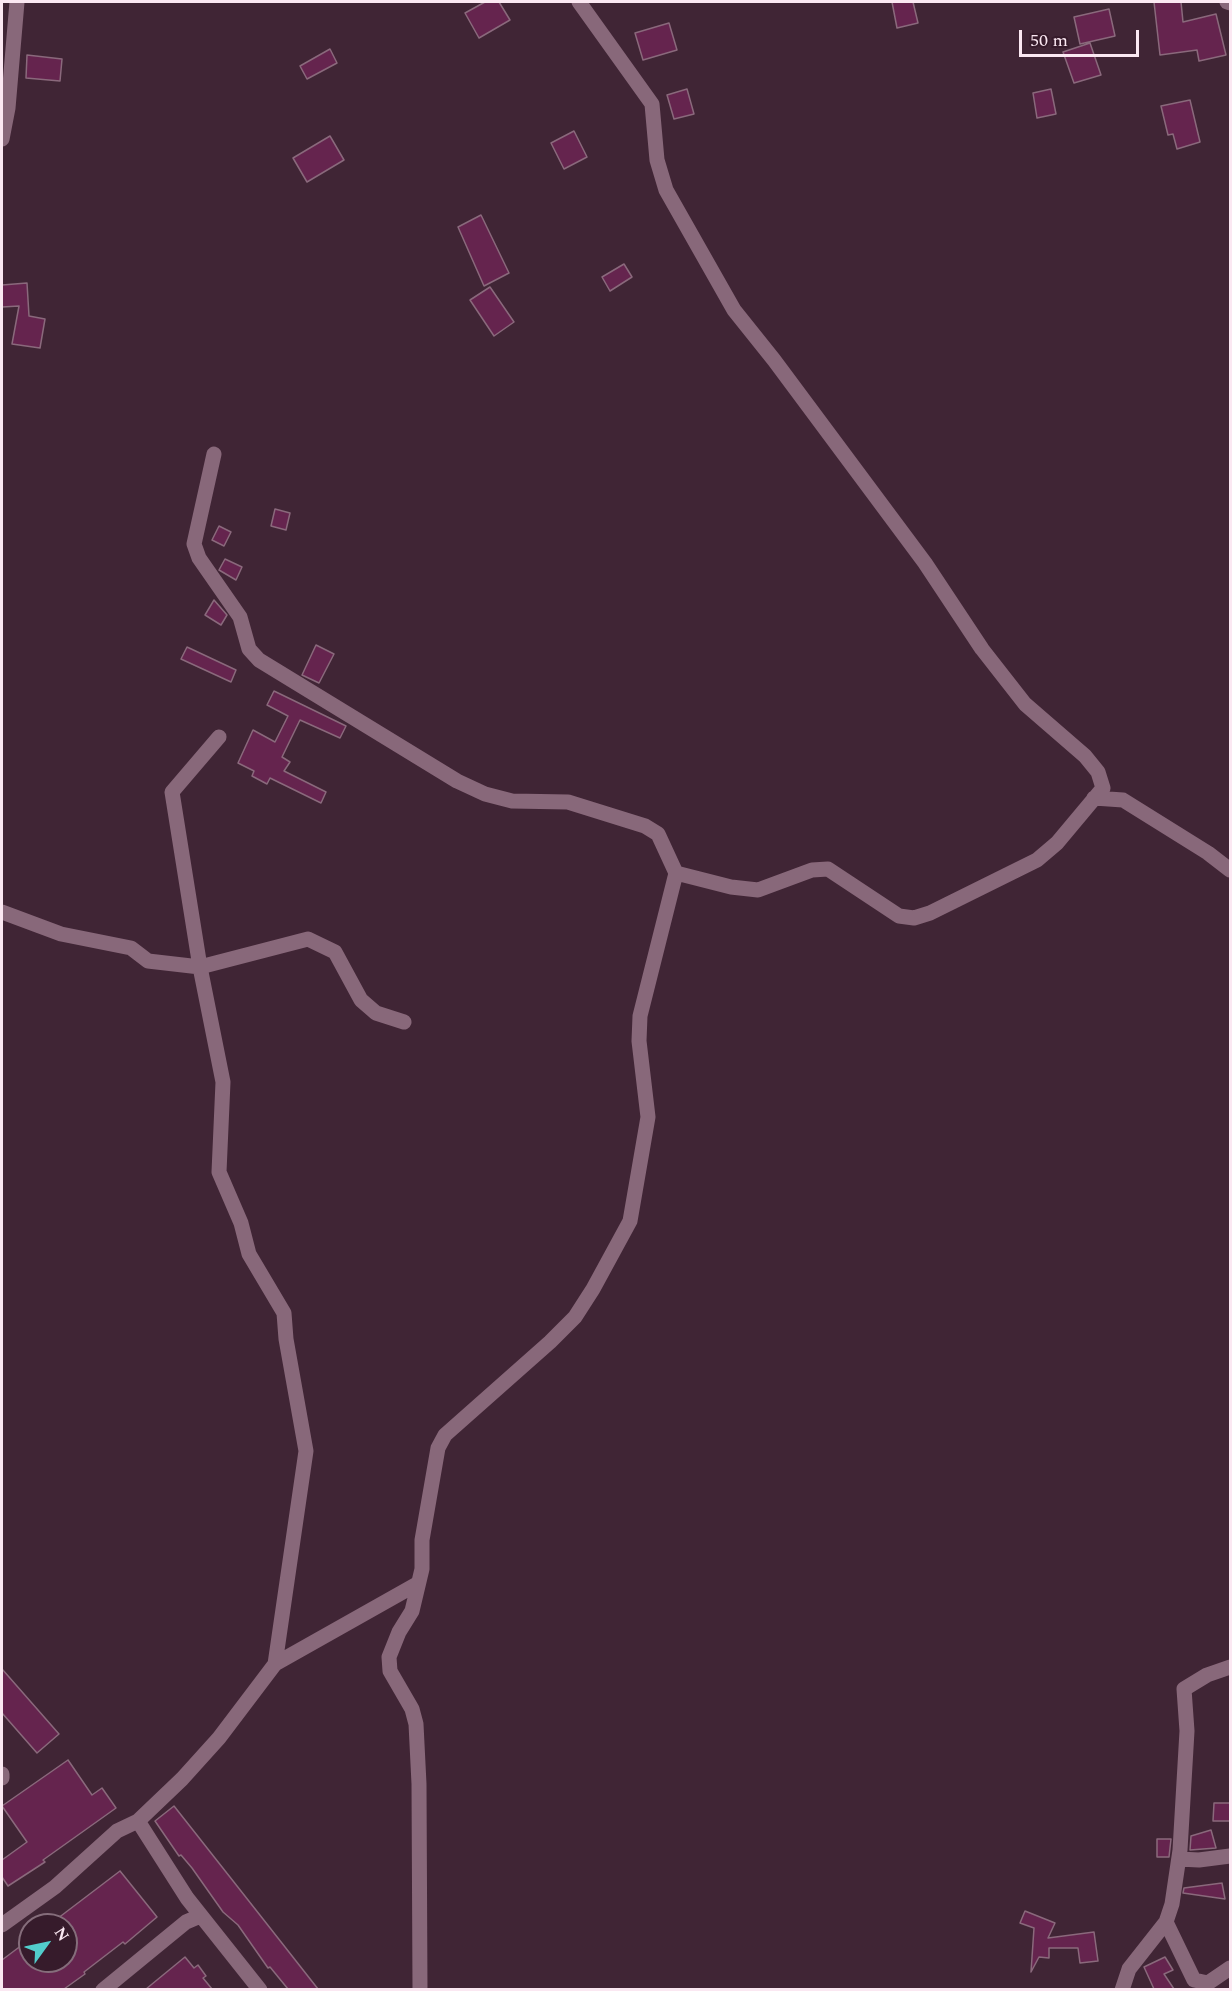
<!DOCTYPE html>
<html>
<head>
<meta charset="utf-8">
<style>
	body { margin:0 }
	#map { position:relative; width:1232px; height:1991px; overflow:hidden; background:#402535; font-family:Spectral,serif }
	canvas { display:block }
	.frame { position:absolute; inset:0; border:3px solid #fbe8f2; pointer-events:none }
	.north { position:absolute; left:18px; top:1913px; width:60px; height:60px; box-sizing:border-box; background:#361b2b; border:2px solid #856d7b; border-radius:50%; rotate:57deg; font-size:16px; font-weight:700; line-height:24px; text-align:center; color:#fbe8f2 }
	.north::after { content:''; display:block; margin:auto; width:21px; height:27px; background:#52cdcc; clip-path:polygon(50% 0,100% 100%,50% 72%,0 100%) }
	.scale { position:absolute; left:1019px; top:30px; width:120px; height:27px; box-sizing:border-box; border:3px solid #fbe8f2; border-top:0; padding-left:8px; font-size:18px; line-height:21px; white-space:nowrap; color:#fbe8f2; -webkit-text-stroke:4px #361b2b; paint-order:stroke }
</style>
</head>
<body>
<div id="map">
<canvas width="1232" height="1991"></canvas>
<div class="frame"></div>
<div class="north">N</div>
<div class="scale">50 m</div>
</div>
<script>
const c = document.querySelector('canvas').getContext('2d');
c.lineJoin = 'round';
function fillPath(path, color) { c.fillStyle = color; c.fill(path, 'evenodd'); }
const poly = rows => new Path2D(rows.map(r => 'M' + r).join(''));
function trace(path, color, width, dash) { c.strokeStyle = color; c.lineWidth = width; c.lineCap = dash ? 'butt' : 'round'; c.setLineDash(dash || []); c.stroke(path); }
const building = poly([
	[485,2,499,2,510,20,479,38,465,13,485,2],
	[892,2,913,2,918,23,897,28,892,2],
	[1154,2,1181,2,1183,22,1216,14,1226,55,1199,61,1197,50,1160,55,1154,2],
	[1109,9,1115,36,1080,44,1074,17,1109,9],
	[669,23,677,50,643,60,635,33,669,23],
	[1090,43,1101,75,1074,83,1063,52,1090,43],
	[330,49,337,63,307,79,300,66,330,49],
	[27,55,62,59,60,81,26,78,27,55],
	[687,89,694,114,674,119,667,95,687,89],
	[1051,89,1056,114,1037,118,1033,93,1051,89],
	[1190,100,1200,142,1177,149,1173,134,1168,135,1161,106,1190,100],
	[574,131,587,157,564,169,551,143,574,131],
	[330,136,344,160,307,182,293,158,330,136],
	[481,215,509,273,484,286,458,227,481,215],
	[624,264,632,277,610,291,602,277,624,264],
	[27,283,29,316,45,319,40,348,12,344,19,306,2,307,2,285,27,283],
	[490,287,514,322,494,336,470,300,490,287],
	[275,509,290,513,286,530,271,526,275,509],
	[219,526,231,532,224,546,212,540,219,526],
	[225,559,242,567,236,580,219,570,225,559],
	[214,600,227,615,221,625,205,615,214,600],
	[316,645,334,654,319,683,302,675,316,645],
	[187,647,236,670,231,682,181,659,187,647],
	[274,691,346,726,340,738,300,720,282,757,290,762,284,771,326,792,321,803,270,778,267,784,252,776,254,771,238,763,253,730,275,742,288,716,267,705,274,691],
	[2,1669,59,1734,37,1753,2,1713,2,1669],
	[68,1760,92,1795,102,1788,116,1808,43,1860,45,1862,8,1886,2,1877,2,1860,27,1842,2,1806,68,1760],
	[1214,1803,1230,1803,1230,1821,1213,1821,1214,1803],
	[174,1806,263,1919,318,1989,288,1989,270,1967,268,1968,238,1925,223,1912,192,1868,181,1855,179,1856,155,1821,174,1806],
	[1211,1830,1216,1848,1190,1850,1191,1836,1211,1830],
	[1157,1839,1171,1839,1169,1857,1157,1857,1157,1839],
	[120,1871,157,1917,125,1944,123,1942,84,1972,85,1974,64,1989,2,1989,2,1960,30,1939,30,1961,66,1961,66,1925,49,1925,120,1871],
	[1222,1883,1225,1899,1183,1893,1184,1888,1222,1883],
	[1025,1911,1055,1923,1048,1938,1094,1932,1098,1961,1080,1963,1078,1948,1049,1948,1049,1958,1039,1957,1031,1972,1034,1928,1020,1923,1025,1911],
	[185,1957,194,1968,198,1965,206,1976,203,1978,212,1989,146,1989,185,1957],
	[1165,1957,1173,1970,1164,1974,1174,1989,1154,1989,1144,1967,1165,1957]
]);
const minor = poly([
	[579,2,652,104,657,160,666,190,734,310,774,360,925,563,982,649,1025,704,1085,756,1098,772,1103,788,1057,843,1037,860,930,913,914,918,899,916,828,869,812,870,758,890,731,887,676,873],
	[1227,2,1230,3],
	[2,139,8,108,17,2],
	[214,454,194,544,199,558,240,617,249,649,259,660,457,781,485,794,512,801,568,802,645,826,658,834,676,873,640,1016,639,1041,648,1117,630,1221,593,1289,575,1317,550,1342,445,1435,438,1448,422,1540,422,1569,412,1611,399,1632,389,1657,390,1671,412,1709,416,1724,419,1784,420,1990],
	[1094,798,1123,800,1208,853,1230,870],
	[2,912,61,934,131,948,148,961,200,967,308,939,335,952,361,1000,376,1013,404,1022],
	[275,1664,417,1584],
	[2,1774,2,1778],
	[138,1821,187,1898,260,1990],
	[1179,1859,1199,1860,1230,1856],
	[1166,1922,1194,1980,1208,1983,1230,1968],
	[2,1925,55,1887,117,1831,138,1821,182,1779,219,1738,275,1664,306,1451,286,1339,284,1313,249,1254,241,1223,219,1172,223,1082,200,967,172,792,219,737],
	[103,1990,186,1922,200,1916],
	[1122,1990,1129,1969,1166,1922,1172,1904,1180,1850,1187,1731,1184,1689,1207,1675,1230,1667]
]);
fillPath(building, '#65244e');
trace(building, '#8a697c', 1.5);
trace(minor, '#88687a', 15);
</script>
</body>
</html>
